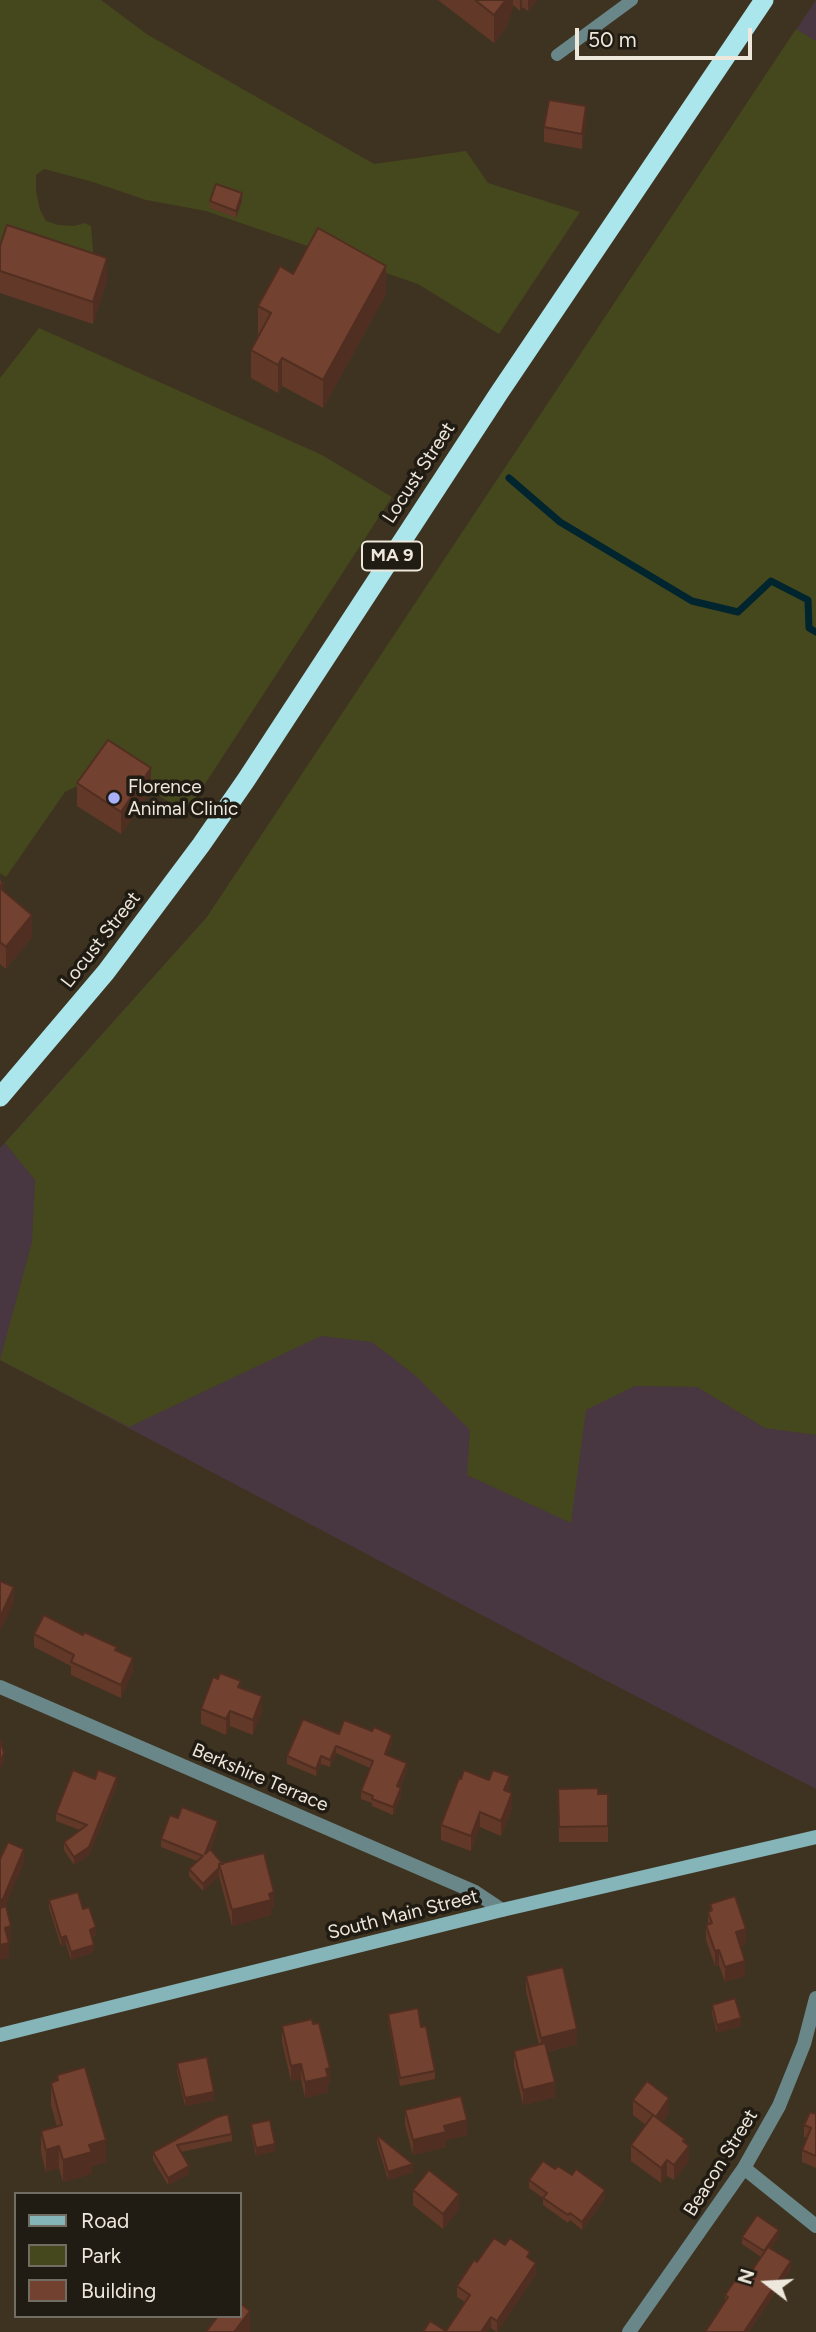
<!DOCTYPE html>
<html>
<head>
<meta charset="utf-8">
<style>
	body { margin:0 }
	#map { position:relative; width:816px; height:2332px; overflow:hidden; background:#3e3320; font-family:Figtree,sans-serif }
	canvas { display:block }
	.legend { position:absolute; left:14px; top:2192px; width:228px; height:126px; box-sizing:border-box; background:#201b13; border:2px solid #726d63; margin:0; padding:9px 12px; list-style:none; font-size:21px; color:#eee7dc }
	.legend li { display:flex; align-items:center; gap:14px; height:35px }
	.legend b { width:35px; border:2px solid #726d63 }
	.north { position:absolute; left:732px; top:2248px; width:70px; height:70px; -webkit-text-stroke:5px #201b13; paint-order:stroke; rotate:287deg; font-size:19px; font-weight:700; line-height:28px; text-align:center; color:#eee7dc }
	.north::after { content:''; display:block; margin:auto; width:24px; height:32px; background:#eee7dc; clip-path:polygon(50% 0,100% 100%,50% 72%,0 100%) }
	.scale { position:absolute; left:575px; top:28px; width:177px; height:32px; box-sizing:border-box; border:4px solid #eee7dc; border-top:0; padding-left:9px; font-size:21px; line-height:24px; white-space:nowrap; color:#eee7dc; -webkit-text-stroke:5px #201b13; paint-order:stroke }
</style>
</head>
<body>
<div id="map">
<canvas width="816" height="2332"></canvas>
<ul class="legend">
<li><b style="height:9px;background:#85b4b9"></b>Road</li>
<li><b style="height:19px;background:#45471d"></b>Park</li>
<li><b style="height:19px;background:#72412f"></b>Building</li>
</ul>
<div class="north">N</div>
<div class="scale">50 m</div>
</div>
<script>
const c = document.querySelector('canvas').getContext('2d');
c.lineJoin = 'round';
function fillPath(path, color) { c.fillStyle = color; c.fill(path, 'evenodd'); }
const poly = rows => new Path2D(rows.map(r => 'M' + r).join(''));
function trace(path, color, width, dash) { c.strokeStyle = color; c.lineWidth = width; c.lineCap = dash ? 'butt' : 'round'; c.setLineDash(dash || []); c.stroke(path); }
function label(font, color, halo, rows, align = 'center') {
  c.font = font + ' Figtree,sans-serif'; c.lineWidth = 7; c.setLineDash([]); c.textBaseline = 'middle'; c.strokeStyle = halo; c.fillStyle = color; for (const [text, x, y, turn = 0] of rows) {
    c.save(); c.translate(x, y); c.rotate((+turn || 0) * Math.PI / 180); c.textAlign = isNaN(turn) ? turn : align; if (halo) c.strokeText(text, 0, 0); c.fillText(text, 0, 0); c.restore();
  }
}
const education = poly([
	[816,0,816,1789,597,1676,0,1360,0,1148,207,917]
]);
const green = poly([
	[0,0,101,0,148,35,374,164,466,151,488,183,580,212,499,334,418,284,206,211,146,200,93,182,44,169,36,175,36,191,40,210,46,221,58,225,74,226,84,223,91,226,95,276,0,247],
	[796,29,816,41,816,1435,765,1428,697,1387,635,1386,586,1410,571,1523,467,1475,470,1430,416,1376,372,1342,321,1336,129,1427,0,1360,32,1242,35,1180,5,1143,207,917],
	[39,328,322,455,392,497,186,813,108,763,99,775,65,792,6,877,0,873,0,378]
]);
const stream = poly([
	[509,478,560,522,692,601,738,612,771,581,808,600,809,628,816,632]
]);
const service = poly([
	[557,55,632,0]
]);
const minor = poly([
	[0,1687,475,1892,502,1910],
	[744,2168,816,2226],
	[629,2332,744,2168,779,2106,804,2044,816,1998]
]);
const secondary = poly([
	[0,2035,502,1910,816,1837]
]);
const trunk = poly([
	[0,1097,106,972,201,845,246,780,499,393,764,0]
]);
const wall = poly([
	[438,0,537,0,528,11,522,7,520,11,513,5,507,26,494,43],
	[586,121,582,149,544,142,544,127],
	[210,201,242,201,236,218,210,208],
	[0,246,107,280,93,324,0,293],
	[293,274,386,294,323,408,282,386,278,393,251,378,251,350,259,335,258,334,258,306],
	[77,783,151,791,121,834,77,806],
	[0,878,4,891,32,937,6,969,0,964],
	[34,1634,117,1651,133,1671,121,1698,71,1675,71,1666,34,1647],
	[241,1688,262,1711,253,1735,230,1726,226,1735,201,1724,201,1709],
	[339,1734,392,1743,387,1755,407,1770,400,1788,401,1796,393,1815,372,1806,372,1803,361,1799,361,1791,370,1768,336,1753,330,1767,321,1764,316,1776,287,1764,287,1756],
	[95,1779,117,1785,89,1855,74,1865,64,1850,64,1842,80,1830,56,1821,56,1813],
	[558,1789,598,1794,608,1794,608,1842,559,1842],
	[510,1792,512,1808,501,1836,480,1827,471,1851,441,1840,441,1825],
	[178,1818,218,1829,210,1850,223,1864,274,1908,271,1908,271,1915,232,1926,219,1876,203,1891,189,1876,189,1869,197,1861,161,1847,161,1839],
	[49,1900,83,1909,96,1935,92,1937,94,1952,71,1960,66,1944,61,1946,49,1908],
	[710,1904,746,1944,741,1946,745,1976,725,1982,719,1965,715,1966,706,1940,706,1925,708,1924,708,1912,710,1911],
	[526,1976,577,2044,547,2052,555,2097,523,2105,514,2066,514,2051,539,2045,526,1991],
	[712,2005,741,2026,717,2033,712,2013],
	[388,2014,421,2027,435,2071,435,2079,400,2086,388,2021],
	[282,2026,330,2083,328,2083,328,2092,305,2098,301,2079,291,2081,282,2042],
	[177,2063,214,2100,185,2106,177,2071],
	[57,2075,106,2162,92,2166,92,2174,63,2182,59,2168,46,2172,41,2153,41,2131,57,2127,51,2105,51,2083,57,2081],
	[633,2100,669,2113,663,2122,685,2143,689,2161,674,2180,667,2176,661,2183,631,2161,631,2145,646,2125,633,2115],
	[405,2110,467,2135,446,2140,446,2147,413,2155,405,2125],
	[816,2114,816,2168,802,2162,802,2150,807,2138,804,2137,804,2125],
	[217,2117,232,2134,232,2141,181,2152,189,2174,168,2185,153,2160,153,2152],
	[251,2124,275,2151,256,2156,251,2132],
	[377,2135,413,2172,388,2180,377,2143],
	[555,2169,605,2198,582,2230,570,2220,568,2223,543,2205,543,2198,529,2188,529,2180],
	[413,2190,459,2209,443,2229,413,2205],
	[742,2237,779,2237,771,2248,791,2269,749,2332,705,2332,725,2302,725,2295,744,2282,761,2257,742,2244],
	[505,2245,530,2259,536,2274,497,2332,491,2328,446,2331,465,2302,457,2297,457,2286,477,2262]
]);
const shadedWall = poly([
	[506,0,513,0,513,5,507,26,494,43,494,15],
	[520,0,522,0,522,7,520,11],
	[528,0,537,0,528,11],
	[586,106,586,121,582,149,582,134],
	[242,193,242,201,236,218,236,211],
	[107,258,107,280,93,324,93,302],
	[386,266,386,294,323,408,323,380],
	[282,358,282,386,278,393,278,365],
	[151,768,151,791,121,834,121,812],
	[4,881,4,903,0,907,0,885],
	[32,915,32,937,6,969,6,947],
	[14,1587,14,1603,0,1632,0,1617],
	[133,1658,133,1671,121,1698,121,1685],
	[262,1696,262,1711,253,1735,253,1720],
	[230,1711,230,1726,226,1735,226,1719],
	[392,1735,392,1743,385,1761,385,1754],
	[336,1746,336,1753,330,1767,330,1760],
	[4,1753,4,1761,0,1770,0,1763],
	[321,1756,321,1764,316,1776,316,1769],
	[407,1763,407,1770,397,1794,397,1786],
	[510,1776,510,1792,504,1790],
	[117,1777,117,1785,89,1855,74,1865,74,1857],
	[401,1788,401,1796,393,1815,393,1807],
	[512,1793,512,1808,501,1836,501,1821],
	[480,1812,480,1827,471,1851,471,1836],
	[218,1821,218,1829,205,1861,205,1854],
	[24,1849,24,1863,3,1913,0,1915,0,1900],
	[219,1868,219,1876,203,1891,203,1884],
	[274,1892,274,1908,271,1908,271,1915,232,1926,232,1910],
	[11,1926,11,1941,5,1942,5,1928],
	[96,1927,96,1935,90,1937,90,1930],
	[746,1929,746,1944,736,1947,736,1932],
	[66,1936,66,1944,61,1946,61,1938],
	[9,1943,9,1958,0,1960,0,1945],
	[94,1945,94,1952,71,1960,71,1952],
	[719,1950,719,1965,715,1966,715,1951],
	[745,1961,745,1976,725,1982,725,1967],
	[741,2018,741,2026,717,2033,717,2025],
	[577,2029,577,2044,541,2053,541,2038],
	[301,2064,301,2079,291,2081,291,2066],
	[330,2068,330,2083,328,2083,328,2092,305,2098,305,2082,326,2069],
	[555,2082,555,2097,523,2105,523,2090],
	[214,2092,214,2100,185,2106,185,2098],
	[669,2098,669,2113,656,2132,656,2117],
	[467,2120,467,2135,446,2140,446,2147,413,2155,413,2140,444,2126],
	[685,2139,685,2151,689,2146,689,2161,674,2180,674,2165,683,2141],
	[106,2140,106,2162,92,2166,92,2174,63,2182,63,2160,89,2145],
	[275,2144,275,2151,256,2156,256,2148],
	[59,2146,59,2168,46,2172,46,2150],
	[667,2160,667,2176,661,2183,661,2168],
	[413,2164,413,2172,388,2180,388,2172],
	[189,2166,189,2174,168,2185,168,2178],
	[605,2190,605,2198,582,2230,582,2222],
	[459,2194,459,2209,443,2229,443,2214],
	[779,2230,779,2237,764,2259,764,2251],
	[791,2261,791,2269,749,2332,744,2332],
	[536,2263,536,2274,497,2332,497,2321],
	[250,2311,250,2332,234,2332],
	[491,2317,491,2328,488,2332,481,2332]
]);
const building = poly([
	[475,0,506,0,494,15,475,0],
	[549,100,586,106,582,134,544,127,549,100],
	[216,184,242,193,236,211,210,201,216,184],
	[7,225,107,258,93,302,0,271,0,246,7,225],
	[318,228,386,266,323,380,282,358,278,365,251,350,271,313,258,306,280,266,293,274,318,228],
	[108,740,151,768,121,812,77,783,108,740],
	[0,888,32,915,6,947,0,942,0,888],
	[0,1581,14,1587,0,1617,0,1581],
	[44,1615,83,1635,84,1632,117,1647,115,1650,133,1658,121,1685,71,1662,74,1655,34,1634,44,1615],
	[220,1673,241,1681,238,1687,262,1696,253,1720,230,1711,226,1719,201,1709,213,1677,218,1679,220,1673],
	[303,1719,339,1734,344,1720,372,1731,374,1727,392,1735,385,1754,407,1763,397,1786,401,1788,393,1807,372,1799,373,1796,361,1791,373,1761,336,1746,330,1760,321,1756,316,1769,287,1756,303,1719],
	[0,1739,4,1753,0,1763,0,1739],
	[73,1770,95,1779,98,1770,117,1777,89,1847,74,1857,64,1842,87,1825,56,1813,73,1770],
	[464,1770,489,1780,493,1770,510,1776,504,1790,512,1793,501,1821,480,1812,471,1836,441,1825,459,1778,461,1779,464,1770],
	[598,1788,598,1794,608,1794,608,1826,559,1827,558,1789,598,1788],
	[182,1807,218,1821,205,1854,210,1849,223,1864,219,1864,219,1868,203,1884,189,1869,203,1856,161,1839,170,1815,178,1818,182,1807],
	[8,1842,24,1849,3,1899,0,1900,0,1859,8,1842],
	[264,1853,274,1892,269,1894,271,1900,232,1910,219,1864,264,1853],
	[78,1892,83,1909,89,1907,96,1927,90,1930,94,1945,71,1952,66,1936,61,1938,49,1900,78,1892],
	[735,1896,746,1929,736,1932,745,1961,725,1967,719,1950,715,1951,706,1925,712,1923,708,1912,712,1910,710,1904,735,1896],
	[6,1906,11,1926,5,1928,9,1943,0,1945,0,1908,6,1906],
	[563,1967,577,2029,541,2038,526,1976,563,1967],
	[735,1998,741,2018,717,2025,712,2005,735,1998],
	[418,2008,421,2027,426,2026,435,2071,400,2078,388,2014,418,2008],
	[312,2019,313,2024,319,2023,330,2068,326,2069,328,2077,305,2082,301,2064,291,2066,282,2026,312,2019],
	[545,2043,555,2082,523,2090,514,2051,545,2043],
	[207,2057,214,2092,185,2098,177,2063,207,2057],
	[85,2067,106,2140,89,2145,92,2152,63,2160,59,2146,46,2150,41,2131,62,2125,51,2083,58,2080,57,2075,85,2067],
	[647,2081,669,2098,656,2117,633,2100,647,2081],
	[461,2096,467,2120,444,2126,446,2132,413,2140,405,2110,461,2096],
	[810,2112,816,2114,816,2156,802,2150,811,2128,804,2125,810,2112],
	[228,2114,232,2134,177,2145,189,2166,168,2178,153,2152,217,2117,228,2114],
	[653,2115,685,2139,683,2141,689,2146,674,2165,667,2160,661,2168,631,2145,653,2115],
	[270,2120,275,2144,256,2148,251,2124,270,2120],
	[377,2135,413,2164,388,2172,377,2135],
	[543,2161,555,2169,558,2166,572,2175,576,2169,605,2190,582,2222,570,2213,568,2215,543,2198,547,2193,529,2180,543,2161],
	[429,2170,459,2194,443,2214,413,2190,429,2170],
	[757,2215,779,2230,764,2251,742,2237,757,2215],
	[494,2238,505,2245,510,2238,530,2252,527,2257,536,2263,497,2321,491,2317,481,2332,423,2332,430,2321,446,2331,470,2295,457,2286,474,2260,477,2262,494,2238],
	[768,2247,791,2261,744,2332,705,2332,728,2297,725,2295,737,2277,744,2282,768,2247],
	[240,2303,250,2311,234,2332,206,2332,218,2316,240,2316,240,2303]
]);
const markers = [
	[114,798,7,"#aab0fb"]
];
const shields = [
	[392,556,60]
];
const shieldNames = [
	["MA 9",392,556]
];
const streetNames = [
	["Locust Street",419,473,-57],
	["Locust Street",101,940,-52],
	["Berkshire Terrace",260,1778,23],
	["South Main Street",403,1915,-14],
	["Beacon Street",721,2163,-58]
];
const poiNames = [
	["Florence",128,787],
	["Animal Clinic",128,809]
];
fillPath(education, '#483640');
fillPath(green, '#45471d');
trace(stream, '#00252f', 7);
trace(service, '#698689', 12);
trace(minor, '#698689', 14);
trace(secondary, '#85b4b9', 14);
trace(trunk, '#aae6ec', 19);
fillPath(wall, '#623828');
fillPath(shadedWall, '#502e21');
fillPath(building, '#72412f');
trace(building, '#502e21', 2);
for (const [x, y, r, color] of markers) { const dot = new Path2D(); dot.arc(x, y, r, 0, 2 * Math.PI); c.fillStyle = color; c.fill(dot); trace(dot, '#201b13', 2.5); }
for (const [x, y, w] of shields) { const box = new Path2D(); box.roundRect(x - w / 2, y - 14.5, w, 29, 5); c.fillStyle = '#201b13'; c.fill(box); trace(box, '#eee7dc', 2); }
label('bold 18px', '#eee7dc', null, shieldNames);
label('19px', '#eee7dc', '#201b13', streetNames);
label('19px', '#eee7dc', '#201b13', poiNames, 'left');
</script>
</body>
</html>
